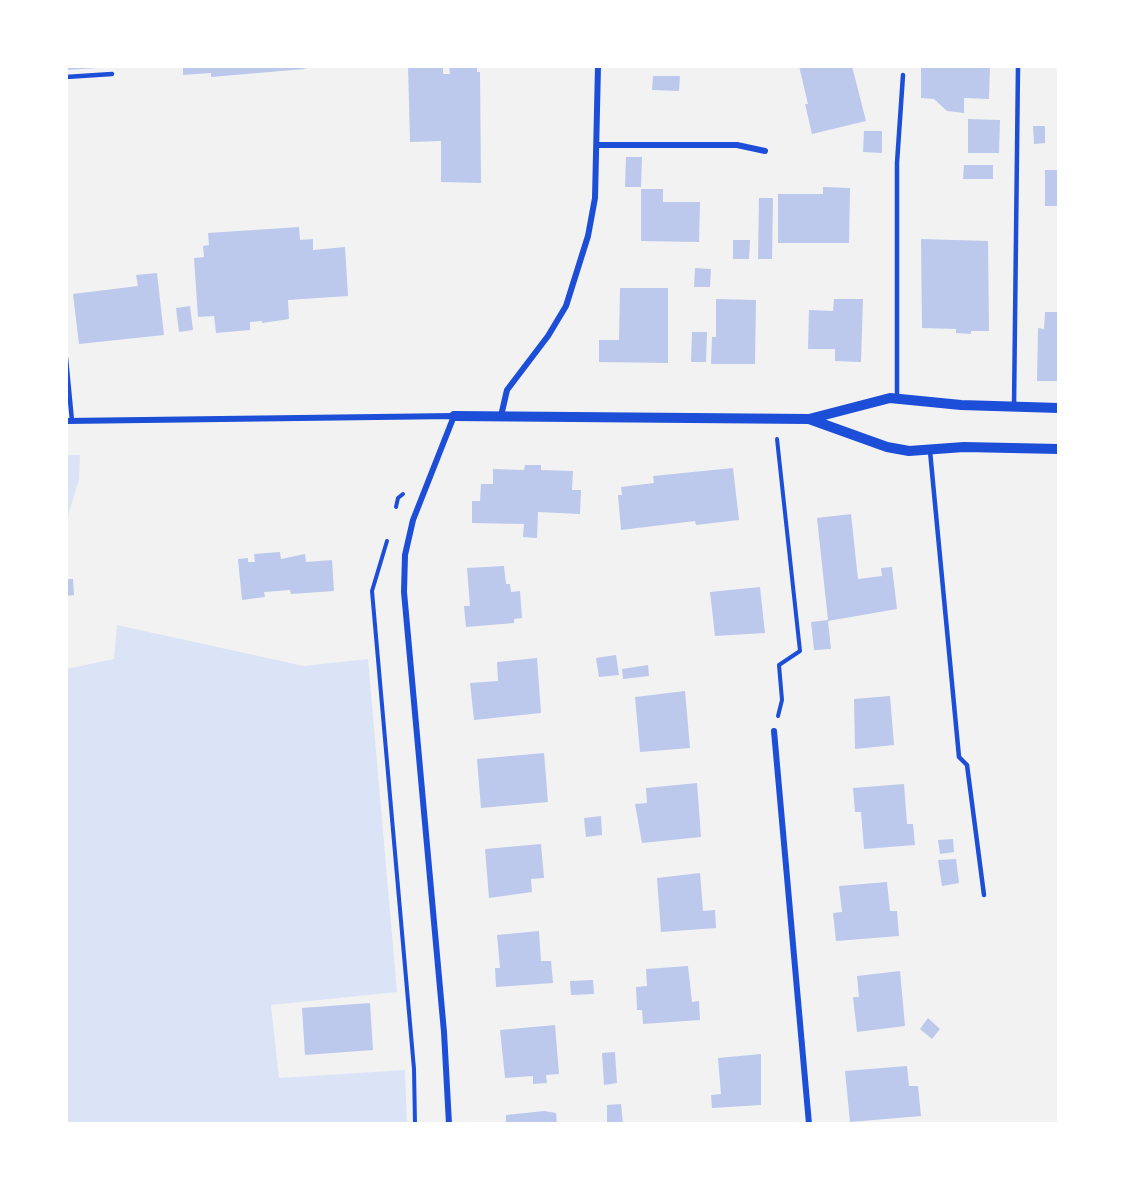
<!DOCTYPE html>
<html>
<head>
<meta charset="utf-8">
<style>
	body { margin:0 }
	#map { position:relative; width:1125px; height:1190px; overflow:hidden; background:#f2f2f2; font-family:"Open Sans",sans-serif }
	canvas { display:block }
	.frame { position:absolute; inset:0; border:68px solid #fff; pointer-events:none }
</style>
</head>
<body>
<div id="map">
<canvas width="1125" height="1190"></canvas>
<div class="frame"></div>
</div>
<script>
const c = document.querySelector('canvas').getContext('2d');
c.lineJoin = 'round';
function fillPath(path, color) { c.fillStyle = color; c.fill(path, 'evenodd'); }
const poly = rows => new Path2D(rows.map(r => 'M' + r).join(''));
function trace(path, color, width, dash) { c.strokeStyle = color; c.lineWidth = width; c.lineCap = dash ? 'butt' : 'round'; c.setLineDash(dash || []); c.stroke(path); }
const green = poly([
	[66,455,80,455,79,480,66,522],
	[117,625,304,666,368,659,397,992,271,1005,279,1078,405,1070,407,1124,66,1124,66,669,114,659]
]);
const building = poly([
	[66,66,98,66,98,68,66,70],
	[183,66,304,66,305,69,211,77,211,73,183,75],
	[408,66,443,66,443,74,450,74,449,66,477,66,477,72,480,72,481,183,441,182,441,141,410,142],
	[799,66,852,66,866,121,812,134,805,104,808,104],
	[921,66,990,66,989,99,964,98,964,113,947,111,934,99,921,98],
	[653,76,680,76,679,91,652,90],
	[968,119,1000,120,999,153,968,153],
	[1033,126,1045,126,1045,143,1034,144],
	[864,131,882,131,882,153,863,152],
	[626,157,642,157,641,187,625,187],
	[964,165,993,165,993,179,963,179],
	[1045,170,1059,170,1059,206,1045,206],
	[823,187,850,188,849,243,778,243,778,194,823,194],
	[641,189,663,189,663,202,700,202,699,242,641,241],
	[759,198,773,198,772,259,758,259],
	[299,227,300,240,313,239,313,250,345,247,348,296,288,300,289,319,262,323,262,321,250,322,250,330,216,333,214,316,198,317,194,258,204,257,203,246,209,245,208,233],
	[921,239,988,241,989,331,971,331,971,334,956,333,956,329,922,328],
	[733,240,750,240,749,259,733,259],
	[695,268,711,269,710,287,694,287],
	[157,273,164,335,79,344,73,294,138,286,136,275],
	[620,288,668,288,668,363,599,362,599,340,619,340],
	[716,299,756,300,755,364,711,364,712,337,716,337],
	[834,299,863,299,861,362,835,361,835,349,808,349,809,310,833,311],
	[190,306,193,330,179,332,176,308],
	[1045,312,1059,312,1059,381,1037,381,1038,328,1044,329],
	[692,332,707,332,706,362,691,362],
	[525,465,541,465,541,470,573,471,572,490,581,490,580,514,538,512,537,538,523,537,524,524,472,523,472,501,480,501,481,484,493,484,493,469,524,470],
	[733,468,739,520,696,525,695,521,621,530,618,495,622,495,621,487,654,483,653,476],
	[851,514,858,579,882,576,881,568,892,567,897,609,828,621,831,649,814,650,811,622,828,620,817,518],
	[280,552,281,559,305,554,306,562,332,560,334,591,291,594,290,590,264,592,265,597,242,600,238,559,248,558,248,562,255,562,254,554],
	[504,566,506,584,510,584,511,592,520,591,522,618,514,619,514,623,466,627,464,606,470,606,467,568],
	[66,579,73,579,74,595,66,596],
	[760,587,765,633,715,636,710,592],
	[616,655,619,675,599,677,596,658],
	[537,658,541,713,474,720,470,683,498,681,497,662],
	[648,665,649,676,623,679,622,669],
	[685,691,690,748,640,752,635,697],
	[890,696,894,745,855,749,854,699],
	[544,753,548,802,481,808,477,759],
	[697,783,701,837,642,843,635,804,647,803,646,788],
	[904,784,907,824,913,824,915,845,864,849,861,812,855,812,853,788],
	[601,816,602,835,586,837,584,818],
	[953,839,954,852,940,854,938,840],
	[541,844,544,878,531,879,532,892,489,898,485,849],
	[956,859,959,883,942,886,938,860],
	[700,873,703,911,715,910,716,928,661,932,657,878],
	[887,882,890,911,897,911,899,936,836,941,833,913,842,912,839,886],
	[539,931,541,961,551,961,553,983,496,987,495,968,500,968,497,935],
	[688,966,692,1002,699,1001,700,1020,643,1024,642,1010,637,1010,636,987,647,986,646,969],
	[900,971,905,1026,857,1032,853,997,859,997,857,976],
	[593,980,594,994,571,995,570,981],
	[370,1003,373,1050,305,1055,302,1008],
	[928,1018,940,1029,932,1039,920,1029],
	[555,1025,559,1074,546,1075,547,1083,533,1084,533,1076,505,1078,500,1030],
	[615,1052,617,1083,604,1085,602,1053],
	[761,1054,761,1105,712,1108,711,1095,721,1094,718,1058],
	[907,1066,909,1086,918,1086,921,1116,850,1122,845,1071],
	[621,1104,623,1124,607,1124,607,1105],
	[544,1111,556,1113,557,1124,506,1124,506,1115]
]);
const path = poly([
	[777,439,800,651,779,665,782,700,778,716],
	[396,507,398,498,403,494],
	[387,541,372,591,414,1069,415,1124]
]);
const service = poly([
	[66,77,112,74],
	[66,358,72,421],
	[897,398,897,163,903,75],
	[1014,407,1018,66],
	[930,451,959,757,967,765,984,895]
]);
const minor = poly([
	[597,145,737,145,765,151],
	[501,416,507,390,548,336,566,306,588,236,595,198,598,66],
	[66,421,454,416,413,520,405,555,404,592,444,1032,449,1124],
	[774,731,809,1124]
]);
const tertiary = poly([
	[454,416,809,419,890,398,961,405,1059,408],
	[809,419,887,447,909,451,964,447,1059,449]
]);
fillPath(green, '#dbe4f7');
fillPath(building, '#bdc9ec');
trace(path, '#1d4ed8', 4);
trace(service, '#1d4ed8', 4.5);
trace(minor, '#1d4ed8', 6);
trace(tertiary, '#1d4ed8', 10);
</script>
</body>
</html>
